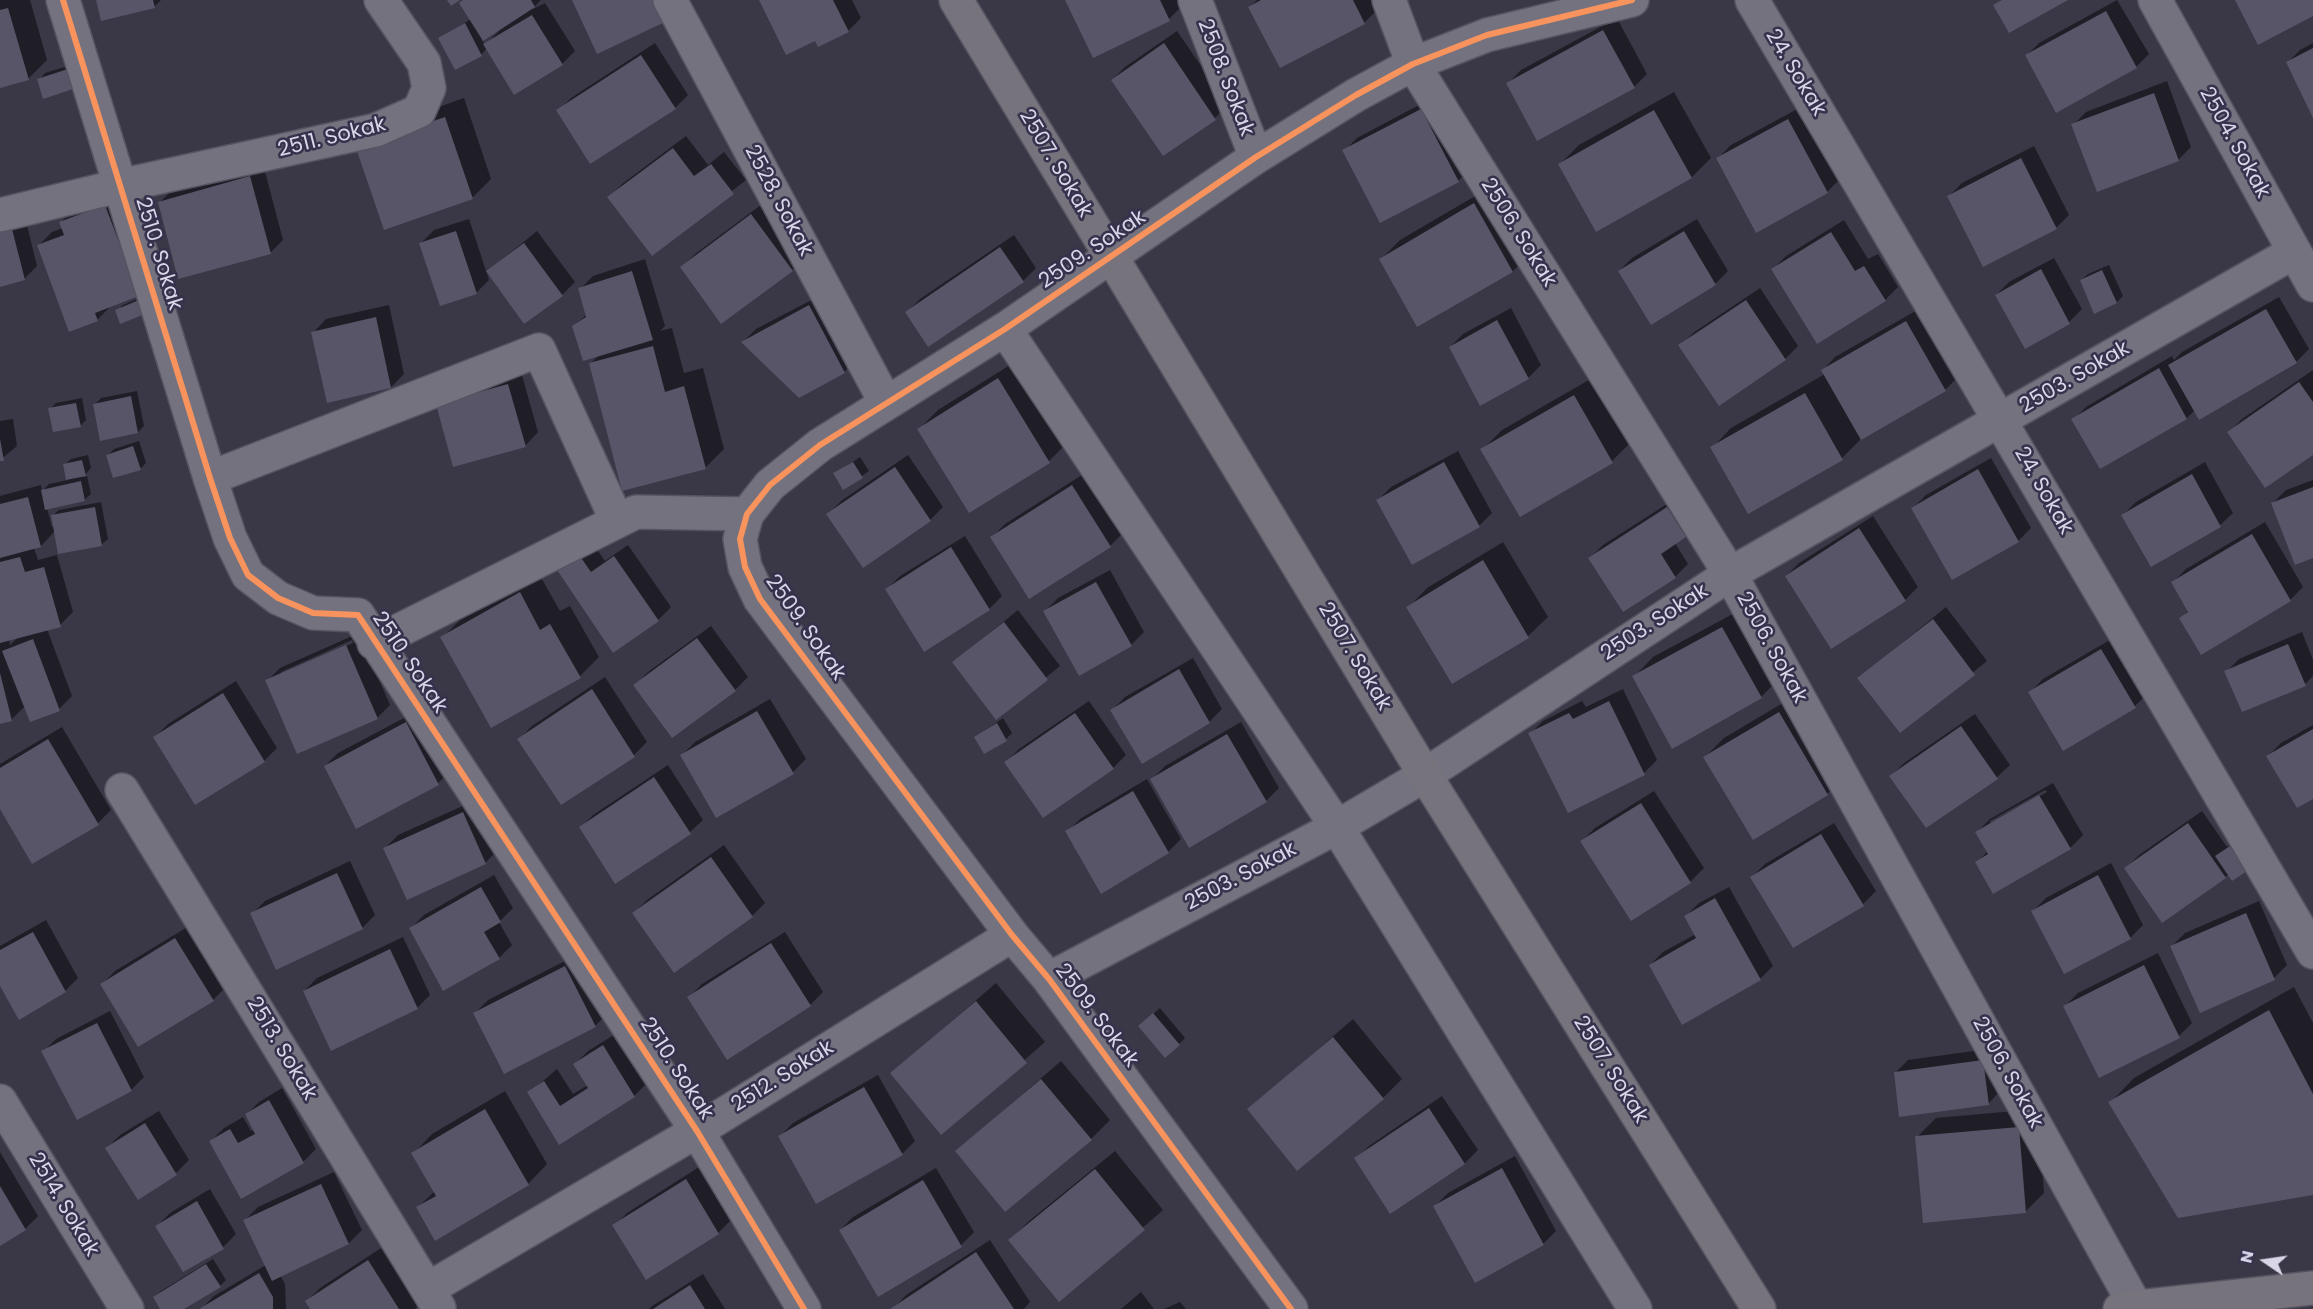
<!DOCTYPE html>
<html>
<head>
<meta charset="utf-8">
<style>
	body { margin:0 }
	#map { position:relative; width:2313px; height:1309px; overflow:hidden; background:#3a3747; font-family:Poppins,sans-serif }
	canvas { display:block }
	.north { position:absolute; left:2235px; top:1231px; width:60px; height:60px; -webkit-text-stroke:4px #36314d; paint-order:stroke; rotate:283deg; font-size:16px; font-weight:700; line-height:24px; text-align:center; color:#d9d6e8 }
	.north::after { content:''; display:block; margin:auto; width:21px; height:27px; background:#d9d6e8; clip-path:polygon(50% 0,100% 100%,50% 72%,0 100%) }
</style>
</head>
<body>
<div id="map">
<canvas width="2313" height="1309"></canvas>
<div class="north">N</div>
</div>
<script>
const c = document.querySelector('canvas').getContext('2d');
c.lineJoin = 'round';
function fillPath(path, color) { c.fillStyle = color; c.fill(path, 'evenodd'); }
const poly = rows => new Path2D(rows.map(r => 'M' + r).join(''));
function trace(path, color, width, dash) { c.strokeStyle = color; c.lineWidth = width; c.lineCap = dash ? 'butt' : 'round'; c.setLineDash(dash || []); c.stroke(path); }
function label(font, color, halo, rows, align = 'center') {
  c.font = font + ' Poppins,sans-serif'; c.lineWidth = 5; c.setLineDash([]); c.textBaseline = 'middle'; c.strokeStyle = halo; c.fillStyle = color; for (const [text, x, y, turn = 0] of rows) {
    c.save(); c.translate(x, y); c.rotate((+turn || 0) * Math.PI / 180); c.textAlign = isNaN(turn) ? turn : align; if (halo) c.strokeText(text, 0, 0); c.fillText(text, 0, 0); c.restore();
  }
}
const shadow = poly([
	[0,0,30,0,47,60,28,79,0,87],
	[98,0,161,0,154,7],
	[464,0,541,0,531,10,545,3,575,51,562,64,487,48,481,55,440,38,471,19],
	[498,30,499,31,485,45,482,40],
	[761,0,852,0,861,18,848,31,816,39],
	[1067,0,1179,0,1182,6,1169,19,1094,56],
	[1257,0,1372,0,1377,10,1364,23,1250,7],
	[2117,0,2149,54,2136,67,2026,56,2039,43],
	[1617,18,1647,74,1634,87,1508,83,1521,70],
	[1177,31,1228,105,1215,118,1163,154,1112,80,1125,67],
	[655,43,688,95,675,108,558,111,571,98],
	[2313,43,2313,115,2287,63,2300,50],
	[74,64,79,82,73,88,39,80,45,73],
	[2167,81,2191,147,2178,160,2073,125,2086,112],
	[1674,92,1711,158,1692,177,1597,230,1560,164,1579,145],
	[1434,97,1471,168,1458,181,1344,151,1357,138],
	[464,98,491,179,472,198,377,129],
	[1801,107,1840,179,1827,192,1718,158,1731,145],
	[686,136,708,165,724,152,746,180,652,254,609,197,622,184],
	[2034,146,2069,215,2056,228,1949,196,1962,183],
	[263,164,283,240,270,253,160,202,173,189],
	[1494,185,1532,252,1513,271,1418,325,1381,259,1400,240],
	[118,193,138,295,110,307,97,320,39,245,52,232,63,228,61,222,74,209],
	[765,202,805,257,792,270,682,267,695,254],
	[24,213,37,266,24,279,0,286,0,219],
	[469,219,489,280,476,293,421,243,434,230],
	[1697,219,1728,271,1715,284,1651,323,1619,271,1632,258],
	[1844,220,1868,259,1878,254,1898,287,1885,300,1773,269,1786,256],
	[537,231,575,282,562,295,488,271],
	[1014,235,1036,268,1023,281,907,312,920,299],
	[2054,258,2082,309,2069,322,2025,347,1996,295,2009,282],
	[645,259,665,326,660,331,672,328,684,373,703,368,724,449,705,468,591,363,599,355,574,326,587,314,580,289,593,276],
	[2109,265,2123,296,2117,302,2095,312,2081,280,2088,274],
	[1760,288,1798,346,1785,359,1719,403,1680,346,1693,333],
	[823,294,857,359,844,372,743,342,756,329],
	[146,295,150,306,117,311,123,305],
	[2279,297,2309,349,2296,362,2195,410,2187,418,2101,467,2073,420,2086,407,2172,356,2174,360,2182,352],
	[389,305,404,374,391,387,313,333,326,319],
	[1511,308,1541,365,1528,378,1450,347,1463,334],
	[1919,309,1958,377,1945,390,1861,439,1842,458,1712,448,1731,428,1825,374,1823,370,1835,357],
	[1018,360,1068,442,1049,461,919,429,938,410],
	[2313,370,2313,453,2229,432,2242,419],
	[521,372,538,432,525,446,438,405],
	[1594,377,1631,442,1612,461,1520,515,1482,450,1502,430],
	[137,391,144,426,138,432,95,404,101,398],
	[82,398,86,420,80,426,50,409,56,403],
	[13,419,17,446,0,460,0,421],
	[139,441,146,463,140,469,108,455,114,449],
	[1458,451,1492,513,1479,526,1378,500,1391,487],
	[88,455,91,468,83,477,87,476,91,494,84,500,47,508,52,527,54,527,52,516,59,510,101,502,108,539,101,545,55,531,41,546,34,548,38,560,57,555,73,612,60,625,47,629,72,696,59,709,25,706,11,720,0,723,0,496,41,485,42,491,49,484,68,480,64,465,71,459],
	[19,636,10,645,9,639],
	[908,455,943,507,930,520,863,566,828,514,841,501],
	[860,457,869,471,844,488,835,474],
	[1991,458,2031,528,2018,541,1913,508,1926,495],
	[2205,462,2233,513,2220,525,2123,515,2136,502],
	[1085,473,1123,533,1110,546,992,537,1005,524],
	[2313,480,2313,556,2273,503,2286,490],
	[1681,495,1698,523,1675,543,1688,564,1675,577,1590,558,1603,545],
	[1873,516,1918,587,1905,600,1786,576,1799,563],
	[2265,522,2303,587,2290,600,2181,618,2189,610,2173,582,2186,569],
	[965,536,1002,596,989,609,887,589,900,576],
	[588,537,605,561,628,545,671,607,658,620,613,651,555,564],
	[1503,542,1548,617,1528,636,1453,682,1408,608,1427,588],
	[1110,570,1144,632,1131,645,1045,611,1058,598],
	[539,574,560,611,570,606,599,657,580,676,442,638,461,619],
	[1946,607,1987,661,1900,731,1859,678],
	[1742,609,1780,678,1761,697,1634,677,1653,657],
	[1018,610,1060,666,996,718,954,662],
	[711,626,748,677,735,690,635,685,648,672],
	[2302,632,2313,660,2313,676,2305,684,2226,672,2239,659],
	[359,633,390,705,377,718,267,681,280,668],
	[352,640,353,643,281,675,281,672],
	[2115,637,2148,693,2135,706,2030,692,2043,679],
	[1193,658,1222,709,1209,722,1142,762,1112,710,1125,697],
	[605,677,647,742,634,755,561,803,519,739,532,726],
	[236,681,277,748,264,761,196,803,155,737,168,724],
	[1623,689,1657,760,1644,773,1530,734,1543,721,1582,701,1586,707],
	[1798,694,1846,775,1827,794,1705,757,1724,738],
	[770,699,806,759,793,772,682,755,695,742],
	[1089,701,1126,755,1113,768,1006,762,1019,749],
	[419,710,451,771,438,783,325,766,338,753],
	[1975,714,2010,765,1997,777,1891,776,1904,763],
	[1003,718,1012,733,1006,739,976,737],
	[1241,722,1279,788,1266,801,1152,779,1165,766],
	[2313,725,2313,797,2268,756,2281,743],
	[62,727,111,810,98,823,0,806,0,764],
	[668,765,703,820,690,832,616,882,580,828,593,815],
	[1147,779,1181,839,1168,852,1067,832,1080,819],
	[2053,783,2083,835,2070,848,1977,862,1988,851,1977,832,1990,819],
	[2045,790,2047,792,1990,825,1990,821],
	[1654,791,1704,868,1691,881,1631,919,1582,841,1595,828],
	[476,800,498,850,485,863,385,848,398,835],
	[2202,811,2227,847,2236,841,2252,864,2229,874,2162,921,2126,868,2139,855],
	[1834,823,1876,891,1863,904,1752,877,1765,864],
	[724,845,765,903,752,916,634,913,647,900],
	[350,861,375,915,362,928,252,914,265,901],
	[2111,863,2143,925,2130,938,2033,911,2046,898],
	[494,875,513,908,499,922,512,945,499,958,411,928,424,915],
	[1729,887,1773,966,1760,979,1650,965,1663,952,1696,934,1686,916,1699,903],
	[2259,901,2287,965,2274,978,2172,946,2185,933],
	[46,920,78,978,65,991,0,983,0,946],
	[189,926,226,987,213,1000,102,984,115,971],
	[785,932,823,992,810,1005,689,997,702,984],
	[403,937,430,995,417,1008,332,1049,304,991,317,978],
	[2158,953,2192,1023,2179,1036,2099,1076,2065,1006,2078,993],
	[579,954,608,1013,595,1026,475,1013,488,1000],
	[996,983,1045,1042,941,1133,892,1073],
	[2294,987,2313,1023,2313,1194,2110,1103,2134,1078],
	[1160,1008,1185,1038,1179,1044,1146,1020],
	[110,1011,144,1077,131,1090,43,1052,56,1039],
	[1353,1019,1402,1079,1383,1098,1249,1109],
	[617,1033,647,1083,634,1096,560,1143,529,1093,557,1069,573,1094,588,1085,575,1064,588,1051],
	[1996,1048,2001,1090,1988,1104,1895,1073,1908,1060],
	[1061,1061,1110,1120,1091,1139,957,1151],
	[878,1075,915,1141,902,1154,780,1136,793,1123],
	[282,1088,316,1149,303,1162,211,1141,224,1128,243,1117,251,1131,255,1129,246,1115,259,1102],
	[505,1091,547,1164,528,1184,436,1239,418,1207,435,1191,413,1154,432,1134],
	[1442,1096,1478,1150,1465,1163,1356,1159,1369,1146],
	[2038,1109,2044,1193,2025,1212,1917,1137,1936,1118],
	[159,1111,189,1160,176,1173,138,1198,107,1148,120,1135],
	[1115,1151,1163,1210,1059,1300,1010,1240,1029,1221],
	[0,1152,38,1216,25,1229,0,1244],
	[1515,1156,1556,1231,1543,1244,1435,1206,1448,1193],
	[699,1167,731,1220,718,1233,646,1278,614,1226,627,1213],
	[936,1168,974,1232,961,1245,878,1294,840,1230,853,1217],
	[334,1172,362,1230,349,1243,280,1275,285,1284,286,1309,201,1309,214,1296,266,1265,245,1220,258,1207],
	[210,1189,236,1234,223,1247,183,1270,157,1226,170,1213],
	[990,1240,1030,1302,1024,1309,893,1309,906,1295],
	[381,1248,418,1306,415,1309,312,1309,307,1301,320,1288],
	[213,1259,226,1280,220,1286,181,1309,162,1309,155,1297,161,1291],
	[703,1274,725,1309,649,1309,652,1306],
	[1141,1292,1154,1309,1121,1309],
	[1180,1302,1186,1309,1164,1309]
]);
const building = poly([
	[96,0,153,0,155,8,101,21],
	[447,0,460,0,451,6],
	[463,0,531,0,535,7,483,41,459,3],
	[572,0,655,0,665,22,597,54],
	[759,0,833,0,849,32,818,47,815,41,786,55],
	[1065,0,1160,0,1170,21,1093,58],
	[1261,0,1353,0,1365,24,1280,68,1248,7],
	[2002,0,2068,0,2009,33,1993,5],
	[2235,0,2313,0,2313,16,2258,45],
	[8,8,29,80,0,88,0,10],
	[2106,11,2137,68,2056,113,2025,55],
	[532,15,563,65,514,95,483,44],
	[465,23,482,56,455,70,438,38],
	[1603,30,1635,88,1537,141,1506,83],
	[1164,43,1216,120,1163,156,1111,80],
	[2313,48,2313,118,2286,62],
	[641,55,676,109,590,164,556,110],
	[68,69,73,89,43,99,37,79],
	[2154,93,2179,161,2097,192,2071,124],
	[1421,109,1459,182,1380,223,1342,150],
	[1654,110,1692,178,1596,232,1558,164],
	[445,117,473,199,384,230,356,148],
	[1788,119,1828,193,1756,233,1716,158],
	[673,148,694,176,711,164,734,194,652,256,607,197],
	[2021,158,2057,229,1983,267,1947,196],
	[250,176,271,254,178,279,158,202],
	[1474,203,1513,272,1417,327,1379,259],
	[105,205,139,296,95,313,98,321,69,332,37,245,64,235,59,222],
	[751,214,793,271,721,324,680,267],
	[11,225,25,280,0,287,0,228],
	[456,231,477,294,440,306,419,243],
	[1684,231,1716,285,1651,325,1618,271],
	[1831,232,1855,271,1864,266,1886,301,1817,344,1771,269],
	[524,243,563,296,524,324,486,271],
	[1000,247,1024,282,928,347,905,312],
	[2041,269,2070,324,2025,349,1995,295],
	[2102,270,2117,303,2094,314,2080,280],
	[632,271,653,340,583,361,572,326,586,317,578,288],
	[139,300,145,314,120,324,115,310],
	[1746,300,1786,360,1719,406,1678,345],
	[809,305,845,373,799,398,741,342],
	[2266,309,2297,363,2199,420,2168,365],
	[376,317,391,388,327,403,311,332],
	[1497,320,1529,379,1480,406,1449,347],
	[1906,321,1946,391,1861,440,1821,370],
	[653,346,665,392,684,386,706,469,622,491,589,363],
	[2159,368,2187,419,2100,469,2071,419],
	[998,378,1050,463,969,513,917,429],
	[2299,382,2313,402,2313,455,2265,488,2227,432],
	[508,384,526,447,453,467,436,404],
	[1805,393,1843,460,1748,514,1710,447],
	[1574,395,1613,463,1520,517,1480,449],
	[131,396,138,433,100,441,93,404],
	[76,403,81,427,53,432,48,408],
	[0,439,4,461,0,461],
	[133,446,141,470,113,478,106,455],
	[82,460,86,476,66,480,63,464],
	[853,462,863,478,843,490,833,473],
	[1444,462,1480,527,1412,565,1376,500],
	[895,467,931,521,863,568,826,514],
	[1978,469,2019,542,1952,580,1911,508],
	[2192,474,2221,527,2151,567,2121,515],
	[81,481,85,501,45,510,41,490],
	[1072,485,1111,547,1029,599,990,537],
	[2313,487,2313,558,2295,565,2271,503],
	[28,497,41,547,0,558,0,504],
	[95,507,102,546,58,554,51,515],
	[1667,507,1686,537,1661,554,1676,578,1623,612,1588,558],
	[1859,528,1906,601,1831,649,1785,576],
	[2252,534,2291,601,2201,655,2179,618,2188,612,2171,582],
	[951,547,990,610,924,652,885,589],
	[575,549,591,572,614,556,659,621,613,653,553,564],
	[20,557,25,572,44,567,61,627,0,643,0,562],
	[1483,560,1529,638,1452,684,1406,607],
	[1096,582,1132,646,1079,676,1043,611],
	[520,592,540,630,550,624,581,678,491,728,440,637],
	[1933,619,1975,675,1900,733,1857,678],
	[1004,622,1048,680,996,720,952,662],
	[1722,627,1762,698,1672,749,1632,676],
	[697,638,736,691,672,738,633,685],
	[33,639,60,711,30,722,2,651],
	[2288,644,2306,686,2242,712,2224,671],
	[346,645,378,719,297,754,265,680],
	[2101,649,2136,708,2063,751,2028,692],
	[1179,669,1210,723,1142,764,1110,710],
	[0,673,12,721,0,724],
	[592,689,635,757,561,805,517,739],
	[223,693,265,762,195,805,153,737],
	[1609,701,1645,775,1568,813,1528,733,1569,713,1573,719],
	[757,711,794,774,716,818,680,755],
	[1779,712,1828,795,1753,840,1703,757],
	[1075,713,1114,769,1043,818,1004,762],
	[406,722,439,785,356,829,324,766],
	[997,723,1007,741,984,754,974,737],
	[1961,726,1998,779,1926,828,1889,776],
	[2313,729,2313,799,2297,808,2266,756],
	[1227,734,1267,802,1189,848,1150,779],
	[48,739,99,825,32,864,0,809,0,768],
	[654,777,691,834,615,884,579,827],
	[1133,791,1169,853,1101,894,1065,831],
	[2039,795,2071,849,1993,894,1975,862,1988,854,1975,832],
	[1641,803,1691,883,1631,921,1580,841],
	[463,812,486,864,407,900,383,848],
	[2188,823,2226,878,2162,923,2124,868],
	[1821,834,1864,906,1793,948,1750,877],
	[2230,846,2247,871,2232,881,2215,856],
	[711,857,753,917,674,973,632,913],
	[337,873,363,929,276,970,250,913],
	[2098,875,2131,939,2064,974,2031,911],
	[481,887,501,922,484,932,500,959,443,991,409,928],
	[1715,898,1761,980,1682,1025,1649,965,1696,938,1684,916],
	[2246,913,2275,980,2200,1013,2170,946],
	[33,932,66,992,19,1020,0,986,0,950],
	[175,938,214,1001,138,1047,100,984],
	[771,943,811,1006,727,1060,687,997],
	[390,949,418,1009,331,1051,303,991],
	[2144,965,2180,1038,2099,1078,2063,1006],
	[565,966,596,1027,504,1074,473,1013],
	[976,1001,1027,1063,941,1135,890,1073],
	[2269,1010,2313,1094,2313,1195,2178,1218,2108,1102],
	[1153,1013,1180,1045,1165,1058,1138,1026],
	[97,1023,132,1091,77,1120,41,1051],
	[1333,1037,1384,1099,1297,1171,1247,1109],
	[603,1045,635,1097,559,1145,527,1092,544,1081,560,1106,588,1088,573,1064],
	[1983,1060,1989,1105,1899,1117,1894,1072],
	[1041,1079,1092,1140,1005,1212,955,1151],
	[864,1087,903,1155,816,1204,778,1136],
	[269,1100,304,1163,241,1199,209,1141,230,1129,238,1143,255,1134,245,1114],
	[1429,1108,1465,1164,1390,1214,1354,1158],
	[485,1109,529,1185,435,1241,416,1207,436,1196,411,1153],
	[145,1123,177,1175,138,1200,105,1148],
	[2019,1127,2026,1213,1923,1223,1915,1136],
	[1502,1168,1544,1245,1475,1283,1433,1206],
	[1095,1169,1145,1230,1059,1302,1008,1240],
	[686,1179,719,1234,646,1280,612,1225],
	[923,1180,962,1247,878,1297,839,1230],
	[321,1184,349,1244,272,1281,243,1220],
	[0,1186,26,1230,0,1246],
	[197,1201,224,1249,183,1272,155,1226],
	[976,1252,1014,1309,890,1309],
	[368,1260,399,1309,310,1309,305,1301],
	[206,1264,221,1287,184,1309,160,1309,153,1297],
	[259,1273,273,1297,273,1309,199,1309],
	[690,1285,705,1309,653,1309]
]);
const street = poly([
	[63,0,210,478,230,538,248,575,278,598,313,613,358,615,697,1131,804,1309],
	[670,0,886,403],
	[1195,0,1256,157],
	[1389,0,1413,64,1730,574,2136,1307],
	[1752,0,2313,952],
	[2155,0,2313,285],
	[0,215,119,186,376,130,419,111,429,88,424,63,381,0],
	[1005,329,1337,827,1635,1309],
	[210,478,539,350,617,521],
	[374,643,636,512,747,514],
	[122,790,439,1308],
	[1049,979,1337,827,1425,775,1730,574,2294,252],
	[0,1101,127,1309],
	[428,1289,697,1131,1012,935],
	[1291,1309,1049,979,1012,935,760,599,745,567,740,539,747,514,770,485,820,445,1005,329,1256,157,1356,95,1413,64,1487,35,1632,0]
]);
const secondary = poly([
	[956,0,1425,775,1759,1309],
	[2120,1309,2313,1288]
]);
const cycleway = poly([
	[63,0,210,478,230,538,248,575,278,598,313,613,358,615,697,1131,804,1309],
	[1291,1309,1049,979,1012,935,760,599,745,567,740,539,747,514,770,485,820,445,1005,329,1256,157,1356,95,1413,64,1487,35,1632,0]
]);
const streetNames = [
	["24. Sokak",1795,73,59],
	["2508. Sokak",1225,78,69],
	["2511. Sokak",332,138,-14],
	["2504. Sokak",2234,143,61],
	["2507. Sokak",1055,164,59],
	["2528. Sokak",778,201,62],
	["2506. Sokak",1518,233,58],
	["2509. Sokak",1093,250,-34],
	["2510. Sokak",158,254,73],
	["2503. Sokak",2075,378,-30],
	["24. Sokak",2043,491,60],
	["2503. Sokak",1655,623,-33],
	["2509. Sokak",805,628,55],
	["2506. Sokak",1771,648,61],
	["2507. Sokak",1354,657,59],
	["2510. Sokak",409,663,56],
	["2503. Sokak",1241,877,-28],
	["2509. Sokak",1096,1016,53],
	["2513. Sokak",281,1049,59],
	["2510. Sokak",676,1069,57],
	["2507. Sokak",1610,1070,58],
	["2506. Sokak",2007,1073,61],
	["2512. Sokak",783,1077,-32],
	["2514. Sokak",63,1205,59]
];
fillPath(shadow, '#0007');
fillPath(building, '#595569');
trace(street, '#565461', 36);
trace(secondary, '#565461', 36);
trace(street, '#74727e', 33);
trace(secondary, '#76737d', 33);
trace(cycleway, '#f8935d', 6);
label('21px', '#d9d6e8', '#36314d', streetNames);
</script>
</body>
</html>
